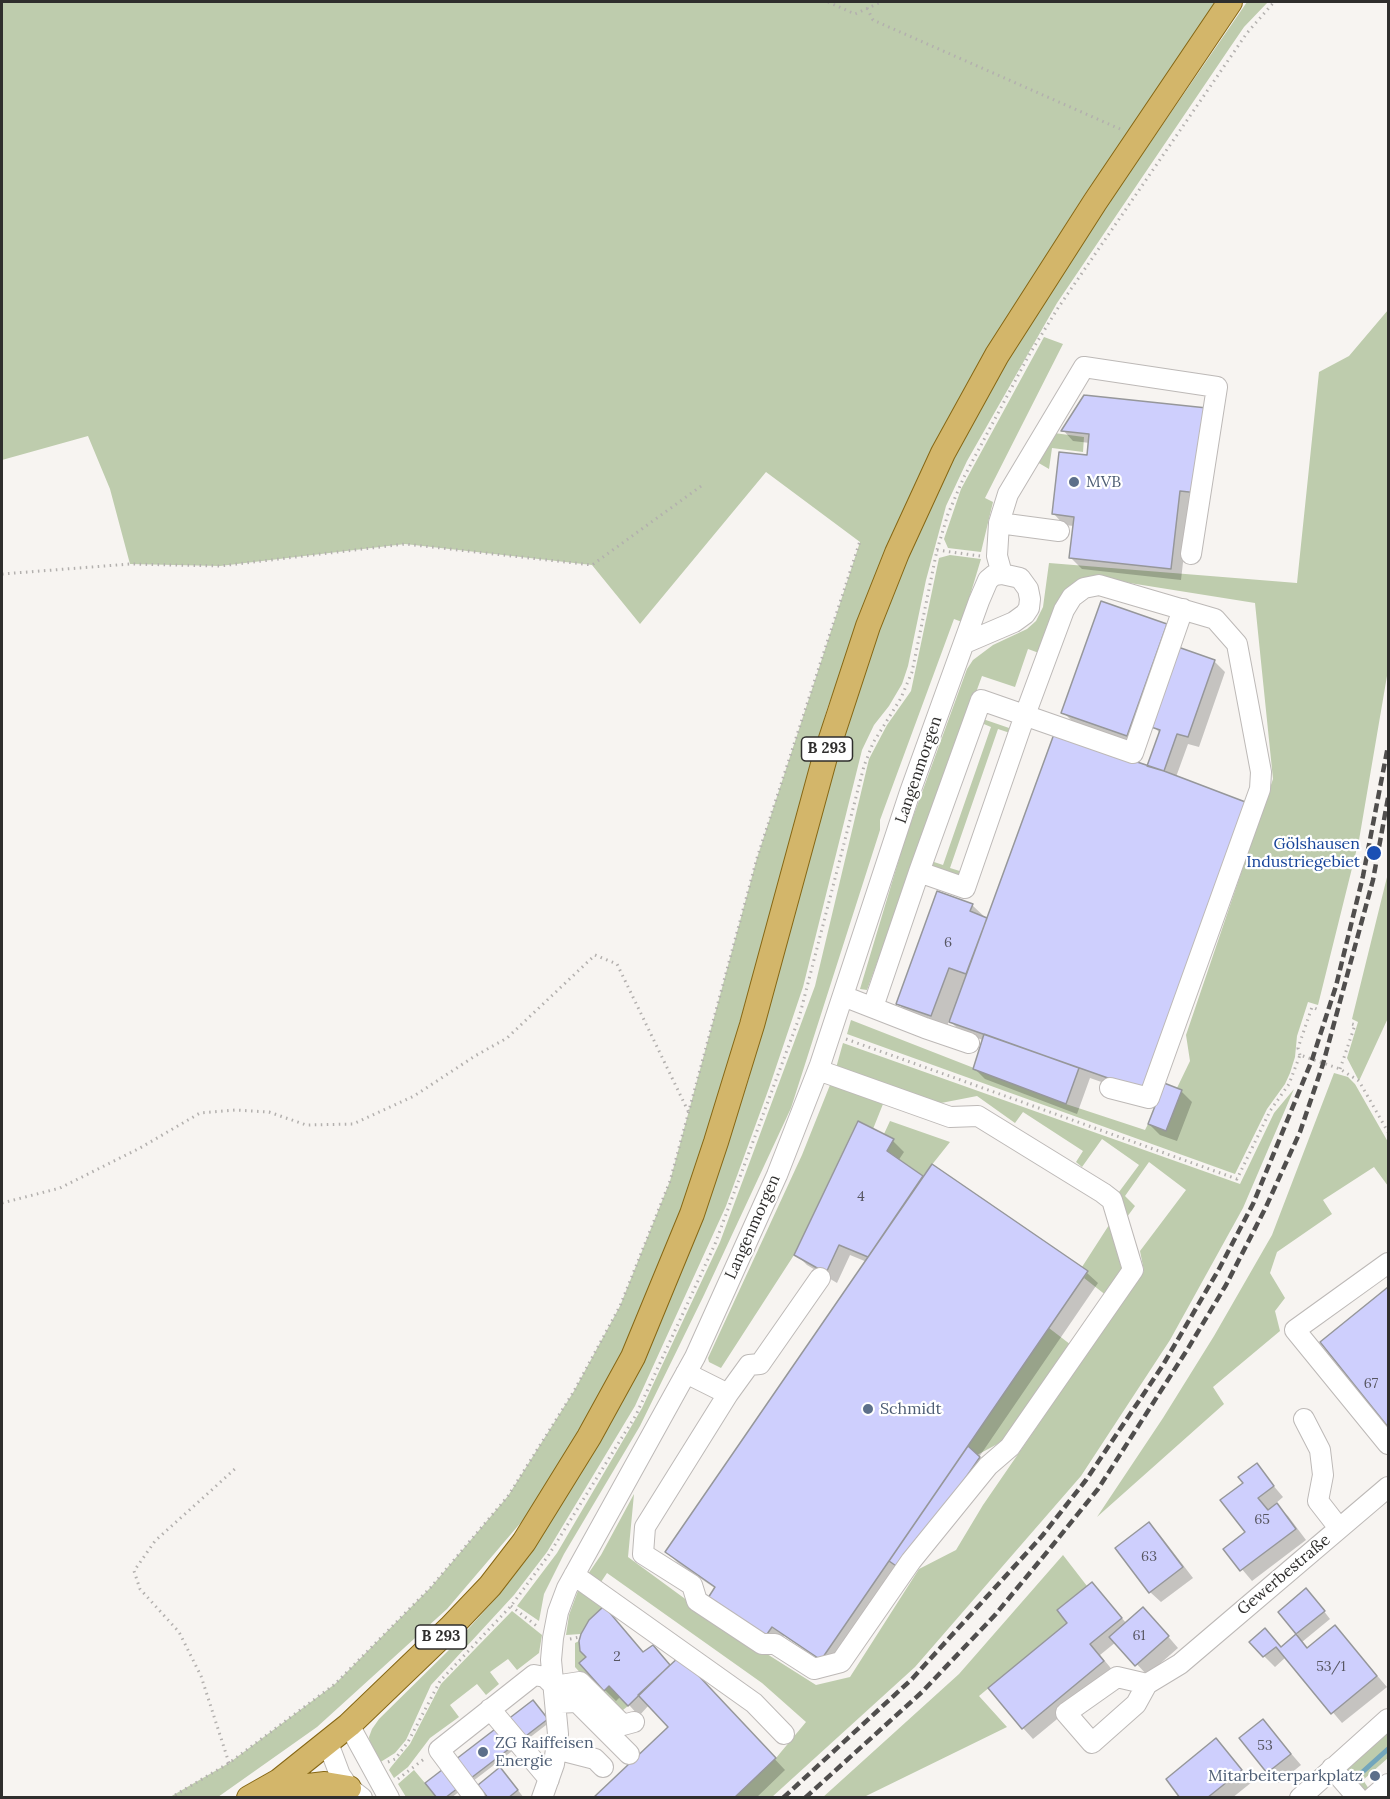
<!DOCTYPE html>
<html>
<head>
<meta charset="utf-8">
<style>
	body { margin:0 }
	#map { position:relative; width:1390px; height:1799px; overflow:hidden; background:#f7f4f1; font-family:Lora,serif }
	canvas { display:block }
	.frame { position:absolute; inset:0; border:3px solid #2f2e2d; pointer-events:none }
</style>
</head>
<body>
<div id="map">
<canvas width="1390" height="1799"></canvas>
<div class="frame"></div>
</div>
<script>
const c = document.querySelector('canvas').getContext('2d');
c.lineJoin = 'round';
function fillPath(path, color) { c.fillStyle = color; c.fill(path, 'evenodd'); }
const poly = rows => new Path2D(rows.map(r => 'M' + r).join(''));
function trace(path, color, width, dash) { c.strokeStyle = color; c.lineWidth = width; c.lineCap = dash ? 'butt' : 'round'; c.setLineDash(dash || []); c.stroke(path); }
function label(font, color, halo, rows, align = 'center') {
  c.font = font + ' Lora,serif'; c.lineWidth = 4.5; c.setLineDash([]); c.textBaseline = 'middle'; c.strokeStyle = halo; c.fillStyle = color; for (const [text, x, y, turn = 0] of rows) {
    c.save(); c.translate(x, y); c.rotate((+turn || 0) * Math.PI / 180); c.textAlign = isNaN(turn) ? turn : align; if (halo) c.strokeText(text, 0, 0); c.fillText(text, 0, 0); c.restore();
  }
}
const green = poly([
	[2,2,1220,2,1085,194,999,330,885,551,827,709,720,1093,664,1259,626,1347,586,1423,523,1520,447,1609,317,1727,218,1797,170,1797,229,1763,335,1684,431,1587,508,1496,574,1391,620,1306,670,1181,757,858,860,542,766,472,640,624,592,565,405,544,220,566,130,564,110,489,88,436,2,460],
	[1247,2,1268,2,1244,27,1231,46,1057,303,967,461,946,506,926,580,908,666,902,684,889,706,874,725,862,750,803,987,769,1088,726,1206,635,1406,547,1552,514,1595,431,1685,406,1740,395,1753,379,1763,370,1746,369,1737,372,1729,379,1719,450,1649,497,1597,531,1554,614,1415,656,1331,698,1232,748,1081,833,767,865,667,909,553,947,469,997,374,1042,300],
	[1388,310,1388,670,1359,840,1318,1005,1308,1002,1297,1036,1295,1057,1290,1073,1285,1084,1267,1109,1235,1174,847,1034,851,1020,1066,1104,1145,1130,1148,1124,1166,1131,1182,1090,1177,1088,1190,1061,1186,1035,1273,779,1255,603,1092,577,1076,582,1068,588,1039,653,1028,649,1015,687,982,676,867,990,860,989,905,839,967,669,973,660,993,645,1027,629,1036,621,1043,607,1049,563,1297,583,1319,372,1349,356],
	[1044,337,1063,344,985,498,993,502,981,552,948,548,944,539,961,489],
	[1054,433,1084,437,1083,452,1052,448,1049,469,1037,462],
	[950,555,981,559,962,622,954,619,880,820,880,830,791,1108,704,1295,640,1426,564,1554,544,1594,539,1621,517,1606,557,1553,642,1408,720,1242,815,986,869,759,887,725,911,691,939,558],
	[980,718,1012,729,1010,733,998,729,950,868,963,872,961,876,930,866,931,861,943,865,991,727,979,722],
	[1388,873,1388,1018,1359,1081,1347,1058,1358,1022,1352,1019],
	[843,1043,1240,1184,1274,1113,1294,1089,1243,1208,1170,1340,1081,1476,915,1667,772,1797,734,1797,776,1758,806,1722,762,1683,607,1573,601,1582,588,1574,601,1555,634,1494,628,1557,718,1623,816,1685,850,1677,919,1569,956,1550,983,1505,1144,1271,1140,1251,1186,1190,1149,1162,1125,1196,1135,1206,1127,1217,1119,1192,1139,1165,1102,1139,1082,1167,1076,1162,1083,1151,1023,1112,1015,1123,977,1096,941,1103,836,1068],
	[1334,1073,1348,1077,1355,1084,1388,1142,1388,1186,1374,1167,1323,1200,1332,1214,1277,1252,1270,1273,1285,1298,1275,1311,1280,1331,1213,1387,1224,1404,1097,1517,1163,1418,1214,1336,1272,1235],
	[830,1085,883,1104,873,1129,857,1122,794,1255,721,1368,709,1362,708,1358,802,1155],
	[890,1121,950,1142,923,1176,887,1151,884,1134],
	[1109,1225,1123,1273,1107,1296,1084,1278,1088,1272,1082,1267],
	[1049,1328,1075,1348,1003,1441,977,1455,968,1446],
	[1063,1555,1087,1586,1057,1610,1067,1623,979,1696,1007,1727,864,1797,822,1798,959,1674],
	[579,1588,604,1606,589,1620,581,1634,566,1635,569,1615],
	[512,1611,542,1635,539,1653,517,1670,508,1659,490,1672,499,1684,486,1695,477,1684,450,1705,459,1717,430,1738,408,1767,394,1778,389,1770,391,1767,410,1744,441,1684],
	[579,1641,580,1651,586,1657,604,1690,609,1686,628,1706,623,1710,614,1710,575,1667,575,1643],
	[1388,1732,1388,1758,1363,1780,1369,1789,1364,1792,1361,1790,1345,1769],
	[414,1770,425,1783,437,1797,406,1797,398,1784]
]);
const shadow = poly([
	[1207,410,1190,501,1181,580,1082,569,1071,558,1074,526,1064,525,1054,514,1088,457,1090,443,1073,441,1063,430],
	[1166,625,1177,636,1137,746,1074,723,1063,712],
	[1214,661,1225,672,1199,747,1188,744,1176,777,1153,1100,1090,1078,1077,1114,985,1079,974,1068,983,1040,962,1033,949,1020,946,1030,912,1018,898,1003,972,905,988,920,1148,767,1160,733,1153,726],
	[1181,1091,1192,1102,1177,1141,1160,1135,1149,1124],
	[893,1141,904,1152,898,1161,924,1178,932,1166,1087,1273,1098,1283,979,1457,982,1461,833,1670,784,1636,776,1647,716,1589,678,1563,667,1552,867,1262,850,1255,837,1283,807,1265,796,1254],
	[1388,1288,1388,1424,1322,1342],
	[1256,1465,1283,1497,1275,1504,1288,1516,1306,1540,1252,1581,1225,1549,1247,1533,1245,1483],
	[1149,1524,1160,1535,1193,1578,1161,1602,1150,1592],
	[1092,1584,1127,1624,1154,1620,1178,1648,1147,1675,1116,1642,1100,1655,1114,1672,1033,1739,1023,1728,1069,1623],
	[1313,1597,1330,1619,1302,1642,1308,1649,1335,1627,1387,1687,1342,1723,1286,1657,1275,1667,1264,1656,1265,1630,1282,1648,1298,1634,1280,1612],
	[643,1653,663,1658,671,1666,690,1669,785,1770,756,1798,595,1798,670,1727,649,1705,639,1716,621,1696,616,1701,605,1690],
	[536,1705,550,1722,451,1798,438,1798],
	[1263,1721,1301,1765,1279,1783,1268,1772],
	[1216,1740,1252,1782,1232,1798,1182,1798],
	[507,1776,524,1798,490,1798]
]);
const stream = poly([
	[1358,1776,1388,1749]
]);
const building = poly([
	[1084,395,1207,408,1198,493,1180,491,1171,569,1069,558,1074,517,1052,514,1059,452,1087,455,1089,434,1061,431,1084,395],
	[1101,601,1167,624,1127,736,1061,713,1101,601],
	[1178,647,1215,660,1188,737,1177,734,1164,771,1147,766,1160,730,1151,727,1178,647],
	[1054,734,1164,771,1248,803,1142,1090,949,1022,1054,734],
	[937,891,973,904,970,911,987,918,966,974,949,968,931,1016,896,1004,937,891],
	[984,1034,1079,1068,1066,1104,973,1069,984,1034],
	[1164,1083,1182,1090,1166,1131,1148,1124,1164,1083],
	[858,1121,894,1139,887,1151,923,1176,868,1257,839,1245,826,1273,794,1255,858,1121],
	[932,1164,1088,1271,821,1660,772,1627,765,1637,708,1598,715,1587,665,1552,932,1164],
	[1388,1287,1388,1427,1320,1342,1388,1287],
	[968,1446,980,1457,902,1570,889,1561,968,1446],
	[1257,1463,1274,1486,1258,1498,1268,1510,1277,1503,1296,1529,1240,1571,1223,1549,1245,1532,1220,1500,1243,1483,1238,1477,1257,1463],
	[1149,1522,1183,1567,1149,1593,1115,1548,1149,1522],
	[1092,1582,1122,1618,1090,1644,1104,1661,1022,1729,988,1688,1067,1623,1057,1610,1092,1582],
	[1306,1588,1325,1611,1296,1634,1278,1612,1306,1588],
	[604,1606,643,1652,653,1645,670,1665,628,1706,609,1686,604,1691,579,1663,586,1657,580,1651,579,1641,581,1634,589,1620,604,1606],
	[1143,1607,1169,1636,1135,1666,1109,1637,1143,1607],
	[1335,1625,1377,1676,1331,1714,1276,1647,1263,1657,1249,1642,1265,1628,1281,1647,1296,1634,1307,1648,1335,1625],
	[680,1656,776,1758,734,1798,593,1798,668,1727,638,1695,680,1656],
	[533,1700,548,1719,445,1798,437,1798,425,1783,533,1700],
	[1263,1719,1291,1754,1267,1773,1239,1738,1263,1719],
	[1216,1738,1242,1770,1207,1798,1180,1798,1166,1779,1216,1738],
	[500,1767,518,1790,508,1798,488,1798,478,1785,500,1767]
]);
const path = poly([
	[828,2,855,14,881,2],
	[867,8,873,20,1120,129],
	[937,550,980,556],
	[2,574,130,564,220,566,405,544,592,565,704,484],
	[846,1039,1237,1179,1270,1111,1289,1084,1300,1055,1340,1069,1359,1081,1388,1132],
	[1300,1055,1298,1048,1312,1007,1319,1010],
	[1340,1069,1355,1025,1349,1023],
	[2,1203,60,1188,140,1148,200,1113,235,1110,269,1112,306,1125,353,1124,414,1096,475,1056,507,1038,595,955,617,964,689,1113],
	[511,1606,538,1627],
	[570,1639,580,1637],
	[388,1762,395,1759,408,1742,440,1681,511,1606,548,1556,636,1415,715,1244,799,1018,864,766,873,743,901,698,912,672,937,550,948,514,964,477,1029,355,1058,308,1247,33,1274,2],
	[229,1763,201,1676,179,1632,140,1589,134,1571,155,1541,236,1468],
	[398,1779,424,1759],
	[170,1798,229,1763,335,1684,431,1587,508,1496,574,1391,620,1306,670,1181,757,858,860,541]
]);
const minor = poly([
	[999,523,1008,494,1084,367,1217,387,1191,554],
	[1002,574,997,556,999,523,1059,531],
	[919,872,981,700,1133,753,1183,609],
	[843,996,925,1028,969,1043],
	[873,1007,919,872,965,888,1025,715,1064,610,1072,597,1084,588,1099,585,1215,619,1237,644,1261,772,1260,789,1149,1098,1110,1088],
	[1388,1263,1295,1330,1388,1444],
	[686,1373,728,1394,645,1527,643,1554,692,1585,697,1601,762,1644,775,1644,814,1669,841,1662,911,1561,988,1466,1010,1447,1133,1270,1112,1200,1103,1193,978,1116,950,1117,818,1070],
	[728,1394,749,1365,760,1364,820,1278],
	[1304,1419,1320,1450,1323,1475,1318,1501,1339,1528],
	[574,1575,754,1703,784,1734],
	[1147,1684,1117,1677,1066,1713,1092,1743,1136,1704,1147,1684,1180,1664,1388,1487],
	[555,1703,577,1702,629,1754],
	[490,1709,549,1779],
	[349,1725,389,1798],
	[328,1743,340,1775,349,1788,362,1798],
	[556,1749,595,1759,603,1767],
	[1332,1768,1358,1798],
	[475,1798,439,1750,534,1675,545,1677,554,1686,580,1682,623,1725,634,1722],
	[542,1798,554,1764,558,1734,551,1660,553,1638,558,1612,567,1588,695,1357,777,1175,820,1065,910,792,979,601,988,580,994,575,1002,574,1020,578,1028,589,1030,599,1029,608,1025,614,1014,622,965,643],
	[1300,1798,1388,1719],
	[1372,1798,1388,1784]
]);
const major = poly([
	[249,1798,279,1781,349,1725,450,1628,490,1586,524,1542,589,1437,633,1357,692,1214,716,1142,752,1025,825,757,868,626,897,553,943,453,997,355,1095,202,1230,2],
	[273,1798,308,1786,325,1784,349,1788]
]);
const rail = poly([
	[783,1798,912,1679,1042,1536,1086,1480,1163,1365,1219,1269,1253,1204,1312,1060,1336,986,1363,876,1388,746],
	[805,1798,922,1692,995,1615,1052,1546,1098,1489,1187,1350,1226,1285,1265,1209,1300,1132,1323,1064,1373,880,1388,798]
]);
const markers = [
	[1074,482,6,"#5c6f8a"],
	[1374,853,8,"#1a4fb4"],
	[868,1409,6,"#5c6f8a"],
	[483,1752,6,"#5c6f8a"],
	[1375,1776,6,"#5c6f8a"]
];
const numberNames = [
	["6",948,943],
	["4",861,1197],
	["67",1371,1384],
	["65",1262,1520],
	["63",1149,1557],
	["61",1139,1636],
	["2",617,1657],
	["53/1",1331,1667],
	["53",1265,1746]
];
const shields = [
	[827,749,51],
	[441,1637,51]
];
const shieldNames = [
	["B 293",827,749],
	["B 293",441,1637]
];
const serviceNames = [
	["MVB",1086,482],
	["Schmidt",880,1409],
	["ZG Raiffeisen",495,1743],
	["Energie",495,1761],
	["Mitarbeiterparkplatz",1363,1776,"right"]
];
const streetNames = [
	["Langenmorgen",919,770,-71],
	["Langenmorgen",753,1227,-66],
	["Gewerbestraße",1284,1575,-40]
];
const transitNames = [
	["Gölshausen",1360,844],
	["Industriegebiet",1360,862]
];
fillPath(green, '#beccad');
fillPath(shadow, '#0003');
trace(stream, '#73a6bc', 5);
fillPath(building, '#cecffd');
trace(building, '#96979a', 1.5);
trace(minor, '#bdb9b7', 22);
trace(major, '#866714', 26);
trace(path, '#b3b0ae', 3, [1.5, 4.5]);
trace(minor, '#fff', 20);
trace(major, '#d3b66a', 24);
trace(rail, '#504e4d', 4.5, [9, 4.5]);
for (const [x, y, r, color] of markers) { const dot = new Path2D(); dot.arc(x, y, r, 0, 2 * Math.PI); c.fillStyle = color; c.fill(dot); trace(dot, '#fff', 2); }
label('14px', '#575661', null, numberNames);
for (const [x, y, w] of shields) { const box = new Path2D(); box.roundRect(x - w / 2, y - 12, w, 24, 4.5); c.fillStyle = '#fff'; c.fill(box); trace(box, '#2f2e2d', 1.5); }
label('bold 15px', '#2f2e2d', null, shieldNames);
label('16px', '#4e5e75', '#fff', serviceNames, 'left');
label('16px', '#2f2e2d', '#fff', streetNames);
label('16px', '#164399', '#fff', transitNames, 'right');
</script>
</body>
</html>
